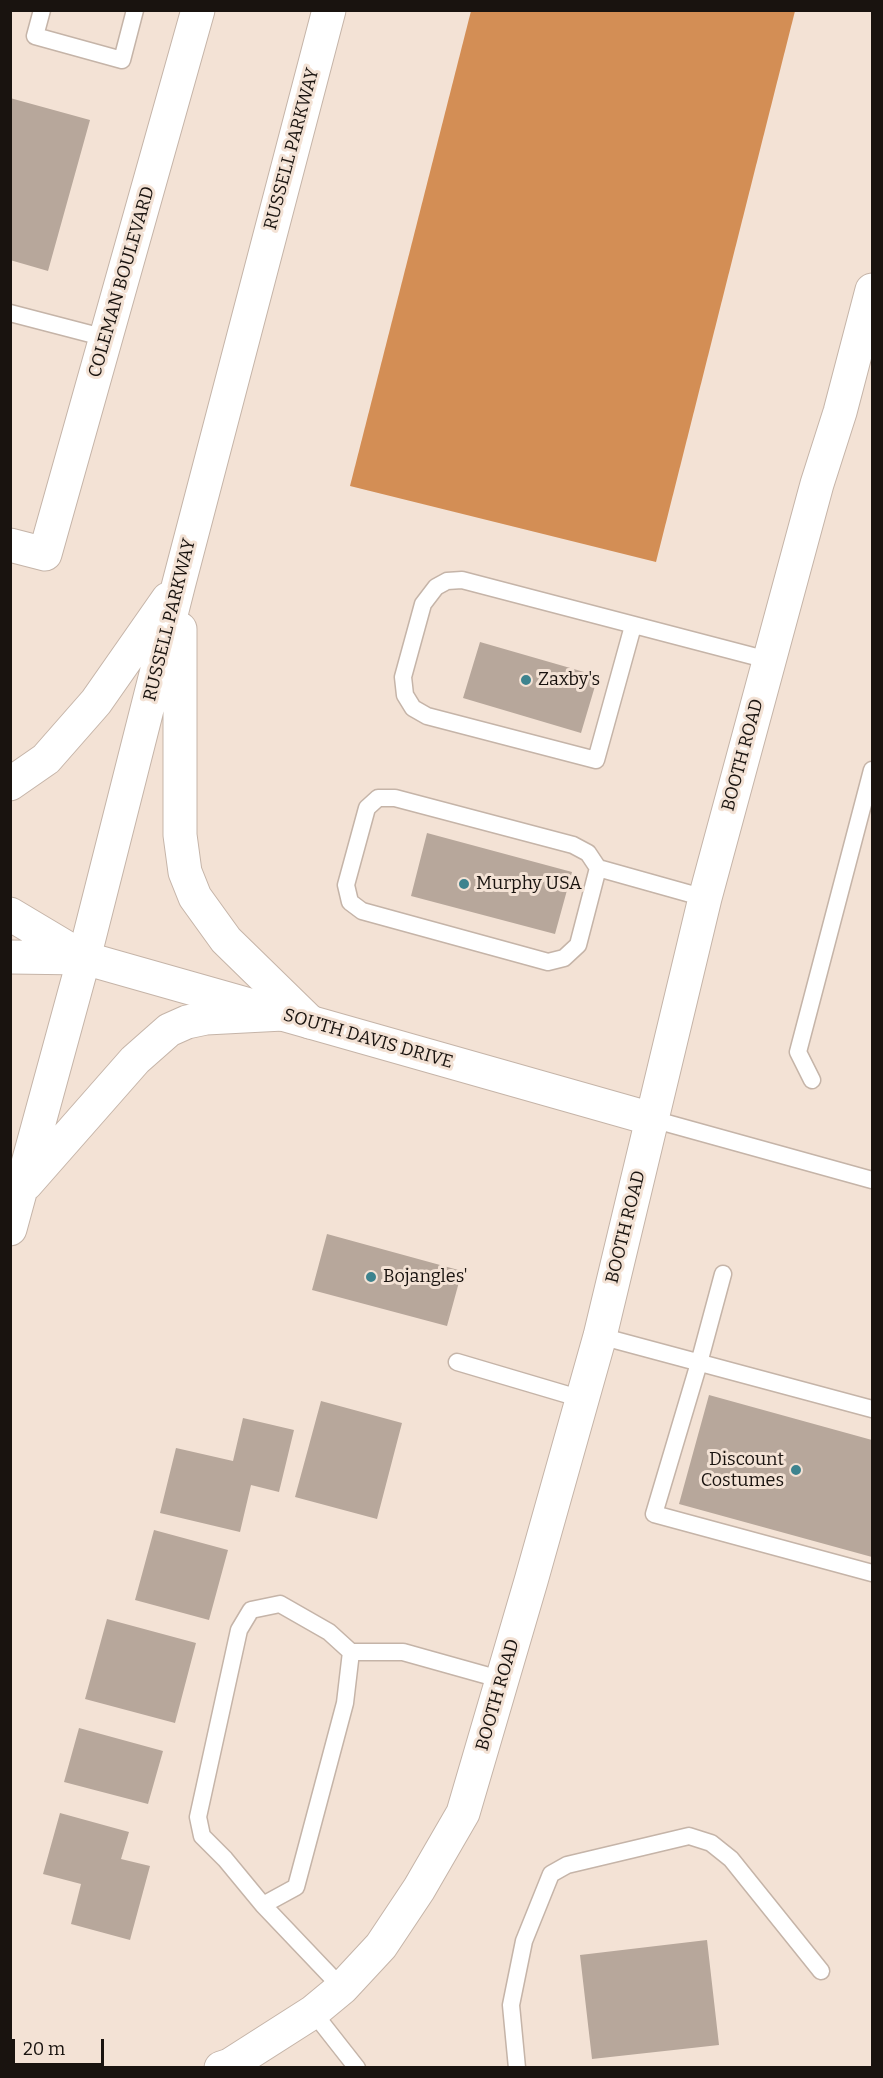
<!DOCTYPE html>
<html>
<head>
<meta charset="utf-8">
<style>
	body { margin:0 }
	#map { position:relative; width:883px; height:2078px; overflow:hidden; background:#f3e2d5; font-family:Bitter,serif }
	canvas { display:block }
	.frame { position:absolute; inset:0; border:12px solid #19130f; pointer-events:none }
	.scale { position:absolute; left:12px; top:2039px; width:92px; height:27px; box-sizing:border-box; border:3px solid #19130f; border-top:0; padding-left:8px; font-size:18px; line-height:21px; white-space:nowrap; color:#19130f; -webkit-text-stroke:4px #f3e2d5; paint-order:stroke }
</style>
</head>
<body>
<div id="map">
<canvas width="883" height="2078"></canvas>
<div class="frame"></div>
<div class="scale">20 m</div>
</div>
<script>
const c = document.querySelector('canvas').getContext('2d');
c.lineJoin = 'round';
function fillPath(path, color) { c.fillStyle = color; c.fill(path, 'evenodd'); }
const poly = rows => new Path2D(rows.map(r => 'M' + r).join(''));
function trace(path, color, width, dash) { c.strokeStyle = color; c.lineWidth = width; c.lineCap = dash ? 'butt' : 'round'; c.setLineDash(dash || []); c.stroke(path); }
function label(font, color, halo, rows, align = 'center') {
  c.font = font + ' Bitter,serif'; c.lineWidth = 6; c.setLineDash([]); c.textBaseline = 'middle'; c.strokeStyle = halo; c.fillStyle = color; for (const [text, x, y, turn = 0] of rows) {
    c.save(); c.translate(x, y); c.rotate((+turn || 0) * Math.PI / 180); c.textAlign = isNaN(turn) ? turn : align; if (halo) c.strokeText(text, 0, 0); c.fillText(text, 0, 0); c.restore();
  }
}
const forest = poly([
	[471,11,795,11,656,562,350,486]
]);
const building = poly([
	[10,98,90,120,48,271,10,260],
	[480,642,598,676,581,733,463,698],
	[427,833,572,872,555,934,411,896],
	[327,1234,462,1271,447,1326,312,1290],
	[709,1395,872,1440,872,1557,679,1504],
	[321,1401,402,1423,377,1519,295,1497],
	[243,1418,294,1430,279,1492,251,1485,240,1532,160,1513,176,1448,233,1461],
	[154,1530,228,1550,209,1620,135,1600],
	[107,1619,196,1643,175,1723,85,1699],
	[79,1728,163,1751,148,1804,64,1782],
	[60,1813,129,1832,121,1859,150,1866,130,1940,71,1924,81,1884,43,1874],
	[707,1940,719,2045,592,2059,580,1955]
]);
const service = poly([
	[42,10,35,36,122,60,135,10],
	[10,313,106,338],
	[633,626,596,760,427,716,413,708,405,695,403,677,423,604,436,587,447,581,462,580,768,660],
	[598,868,578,945,564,958,548,962,362,911,350,902,346,885,367,808,378,798,395,798,573,845,588,853,598,868,705,898],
	[812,1080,798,1052,872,770],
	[652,1119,872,1180],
	[723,1274,699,1363,654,1514,872,1573],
	[600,1336,872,1409],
	[457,1362,582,1399],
	[351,1652,403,1652,503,1680],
	[263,1905,296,1887,345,1703,351,1652,329,1632,280,1604,251,1610,239,1630,198,1817,202,1836,225,1859,263,1905,342,1988],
	[313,2012,357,2068],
	[517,2068,511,2005,524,1941,551,1874,567,1865,689,1836,711,1843,731,1859,821,1971]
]);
const minor = poly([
	[10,545,45,554,198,10]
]);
const tertiary = poly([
	[10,914,82,957],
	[10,957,84,958,652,1119],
	[221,2068,230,2065,313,2012,342,1988,381,1946,419,1889,463,1813,531,1581,600,1336,705,898,817,484,840,412,872,290]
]);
const primary = poly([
	[180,629,180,835,185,872,195,897,226,940,310,1022],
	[10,784,46,759,96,702,168,599],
	[26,1184,135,1060,169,1030,187,1022,206,1018,283,1014],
	[10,1229,84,958,179,583,329,10]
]);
const markers = [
	[526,680,6,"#3d838e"],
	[464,884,6,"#3d838e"],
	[371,1277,6,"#3d838e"],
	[796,1470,6,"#3d838e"]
];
const streetNames = [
	["RUSSELL PARKWAY",292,149,-75],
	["COLEMAN BOULEVARD",122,282,-74],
	["RUSSELL PARKWAY",170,620,-76],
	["BOOTH ROAD",743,755,-75],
	["SOUTH DAVIS DRIVE",368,1039,16],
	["BOOTH ROAD",626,1227,-76],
	["BOOTH ROAD",498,1695,-74]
];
const poiNames = [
	["Zaxby's",538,680],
	["Murphy USA",476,884],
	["Bojangles'",383,1277],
	["Discount",784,1460,"right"],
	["Costumes",784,1481,"right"]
];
fillPath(forest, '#d38e55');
fillPath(building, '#b7a79b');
trace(service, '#c5b4a8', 19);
trace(minor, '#c5b4a8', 35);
trace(tertiary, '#c5b4a8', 35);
trace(primary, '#c5b4a8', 35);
trace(service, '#fff', 16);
trace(minor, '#fff', 33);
trace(tertiary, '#fff', 33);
trace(primary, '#fff', 33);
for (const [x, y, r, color] of markers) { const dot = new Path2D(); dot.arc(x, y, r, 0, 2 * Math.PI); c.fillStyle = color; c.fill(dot); trace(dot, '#f3e2d5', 2); }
label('18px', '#19130f', '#f3e2d5', streetNames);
label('18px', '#19130f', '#f3e2d5', poiNames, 'left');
</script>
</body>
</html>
